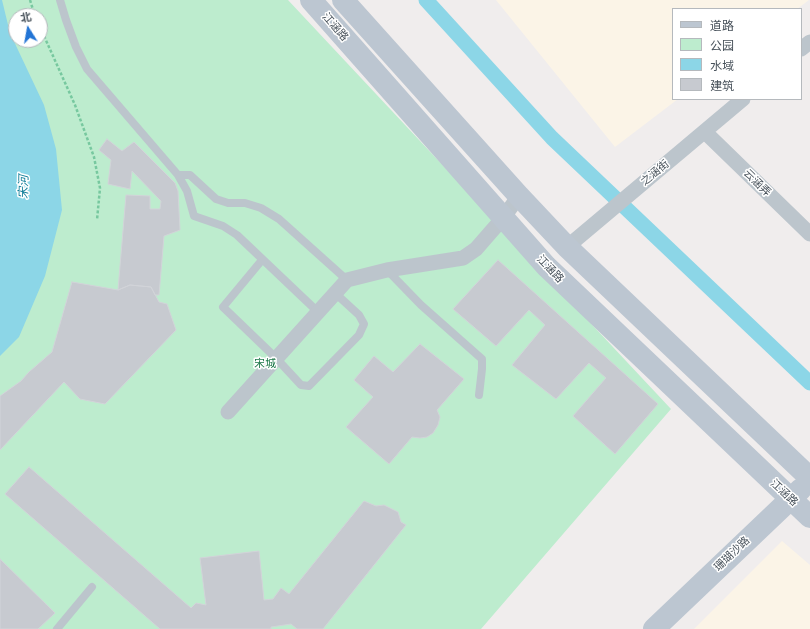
<!DOCTYPE html>
<html>
<head>
<meta charset="utf-8">
<style>
	body { margin:0 }
	#map { position:relative; width:810px; height:629px; overflow:hidden; background:#f0eded; font-family:Montserrat,"Noto Sans SC",sans-serif }
	canvas { display:block }
	.legend { position:absolute; left:672px; top:8px; width:130px; height:92px; box-sizing:border-box; background:#fff; border:1px solid #b5b9bd; margin:0; padding:5px 7px; list-style:none; font-size:12px; color:#47515a }
	.legend li { display:flex; align-items:center; gap:8px; height:20px }
	.legend b { width:20px; border:1px solid #b5b9bd }
	.north { position:absolute; left:8px; top:8px; width:40px; height:40px; box-sizing:border-box; background:#fff; border:1px solid #b5b9bd; border-radius:50%; rotate:349deg; font-size:11px; font-weight:700; line-height:16px; text-align:center; color:#47515a }
	.north::after { content:''; display:block; margin:auto; width:14px; height:18px; background:#2274d5; clip-path:polygon(50% 0,100% 100%,50% 72%,0 100%) }
</style>
</head>
<body>
<div id="map">
<canvas width="810" height="629"></canvas>
<ul class="legend">
<li><b style="height:5px;background:#bcc6d1"></b>道路</li>
<li><b style="height:11px;background:#bdecce"></b>公园</li>
<li><b style="height:11px;background:#8cd6e7"></b>水域</li>
<li><b style="height:11px;background:#c7cad0"></b>建筑</li>
</ul>
<div class="north">北</div>
</div>
<script>
const c = document.querySelector('canvas').getContext('2d');
c.lineJoin = 'round';
function fillPath(path, color) { c.fillStyle = color; c.fill(path, 'evenodd'); }
const poly = rows => new Path2D(rows.map(r => 'M' + r).join(''));
function trace(path, color, width, dash) { c.strokeStyle = color; c.lineWidth = width; c.lineCap = dash ? 'butt' : 'round'; c.setLineDash(dash || []); c.stroke(path); }
function label(font, color, halo, rows, align = 'center') {
  c.font = font + ' Montserrat,"Noto Sans SC",sans-serif'; c.lineWidth = 3; c.setLineDash([]); c.textBaseline = 'middle'; c.strokeStyle = halo; c.fillStyle = color; for (const [text, x, y, turn = 0] of rows) {
    c.save(); c.translate(x, y); c.rotate((+turn || 0) * Math.PI / 180); c.textAlign = isNaN(turn) ? turn : align; if (halo) c.strokeText(text, 0, 0); c.fillText(text, 0, 0); c.restore();
  }
}
const commercial = poly([
	[496,0,809,0,797,9,673,9,673,99,678,99,615,147],
	[782,541,810,565,810,629,694,629]
]);
const green = poly([
	[0,0,288,0,671,409,481,629,0,629],
	[16,16,40,16,40,40,16,40]
]);
const water = poly([
	[0,0,2,0,10,33,44,105,56,149,62,210,45,276,19,337,0,356]
]);
const canal = poly([
	[426,0,552,138,810,383]
]);
const building = poly([
	[107,139,122,151,134,142,175,183,178,191,180,230,164,236,159,295,155,295,151,287,130,285,118,290,126,195,150,196,150,209,160,209,161,201,132,171,130,189,108,184,111,160,99,150,107,139],
	[498,260,658,404,615,454,573,416,606,378,589,363,556,399,512,365,545,325,529,310,496,346,453,309,498,260],
	[72,282,118,290,130,285,151,287,159,302,167,304,176,330,105,404,80,399,64,382,0,450,0,396,21,381,29,372,52,352,72,282],
	[420,344,464,379,437,410,440,417,438,425,433,433,427,437,420,438,412,437,389,464,346,427,373,397,354,380,374,356,393,372,420,344],
	[29,467,191,608,196,603,206,605,200,558,259,551,264,600,273,599,281,588,289,594,364,501,376,506,384,505,398,512,401,522,406,525,323,629,297,629,291,624,271,627,271,629,160,629,5,494,29,467],
	[0,559,55,613,38,629,0,629,0,559]
]);
const path = poly([
	[30,0,35,16],
	[40,27,75,105,94,157,100,188,97,220]
]);
const lane = poly([
	[60,0,66,20,76,47,87,69,178,175,190,175,216,199,228,203,245,203,261,208,279,219,347,280],
	[178,175,187,191,194,216,223,226,237,235,318,312],
	[262,260,223,307,276,358,301,385,309,386,359,335,364,324,359,315,335,293],
	[387,270,421,305,482,359,482,369,479,395],
	[57,629,92,587]
]);
const street = poly([
	[801,49,810,42],
	[705,132,810,234],
	[567,247,743,99],
	[228,412,347,280,387,270,463,258,476,249,503,218,519,196]
]);
const secondary = poly([
	[311,0,546,266,810,517],
	[343,0,519,196,567,247,810,478],
	[654,629,801,489]
]);
const streetNames = [
	["江涵路",335,27,49],
	["之涵街",655,173,-40],
	["云涵弄",757,183,44],
	["江涵路",550,269,46],
	["江涵路",784,493,43],
	["珊瑚沙路",732,554,-44]
];
const parkNames = [
	["宋城",265,364]
];
const waterNames = [
	["宋河",24,187,-89]
];
fillPath(commercial, '#fbf4e7');
fillPath(green, '#bdecce');
fillPath(water, '#8cd6e7');
trace(canal, '#8cd6e7', 15);
fillPath(building, '#c7cad0');
trace(building, '#d2d4d9', 1);
trace(path, '#77c89f', 2.5, [3, 2]);
trace(lane, '#bcc5cc', 8);
trace(street, '#bcc5cc', 15);
trace(secondary, '#bcc6d1', 22);
label('11px', '#47515a', '#fff', streetNames);
label('11px', '#1b7747', '#fff', parkNames);
label('italic 12px', '#137f99', '#fff', waterNames);
</script>
</body>
</html>
